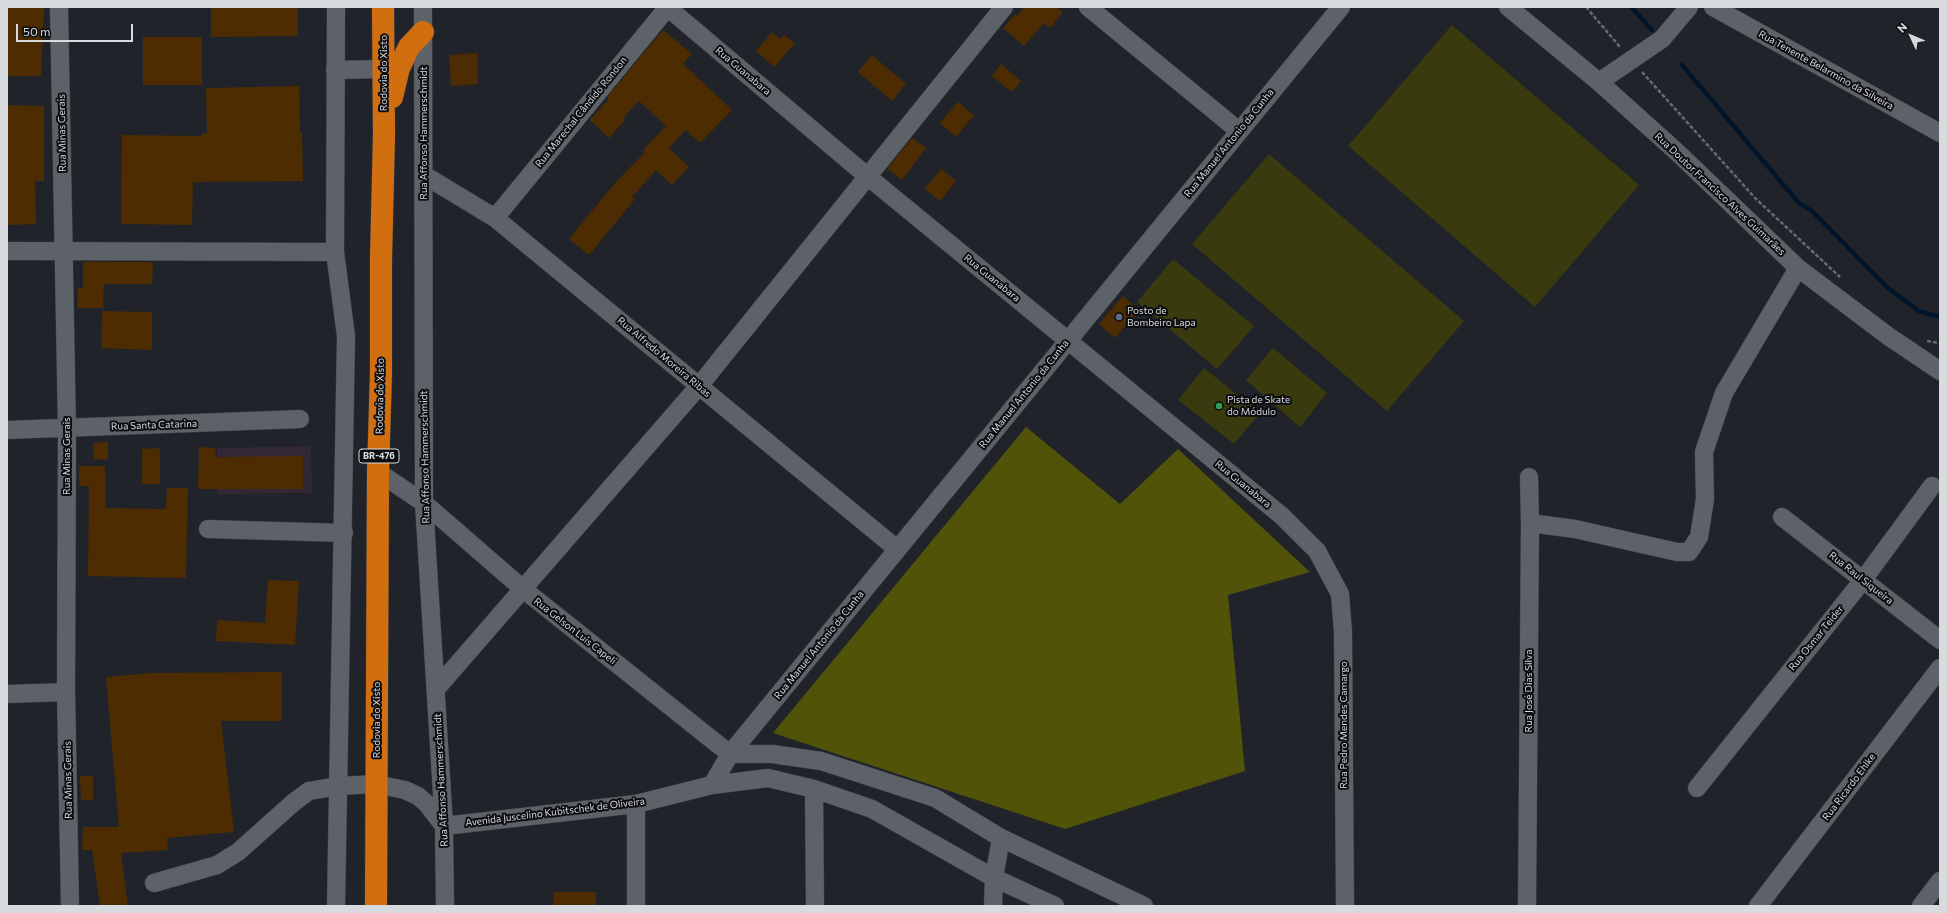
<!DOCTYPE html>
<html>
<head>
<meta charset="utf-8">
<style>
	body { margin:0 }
	#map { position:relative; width:1947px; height:913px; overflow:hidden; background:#20242a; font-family:Commissioner,sans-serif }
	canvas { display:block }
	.frame { position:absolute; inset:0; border:8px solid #d7dade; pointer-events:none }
	.north { position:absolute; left:1891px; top:16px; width:40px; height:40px; -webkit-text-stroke:3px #0c0d10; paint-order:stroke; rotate:314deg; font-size:11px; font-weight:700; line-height:16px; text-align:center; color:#d7dade }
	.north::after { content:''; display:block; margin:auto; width:14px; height:18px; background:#d7dade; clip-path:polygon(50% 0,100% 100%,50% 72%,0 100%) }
	.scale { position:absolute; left:16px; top:24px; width:117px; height:18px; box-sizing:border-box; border:2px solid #d7dade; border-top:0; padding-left:5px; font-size:12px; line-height:14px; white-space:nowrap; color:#d7dade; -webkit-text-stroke:3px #0c0d10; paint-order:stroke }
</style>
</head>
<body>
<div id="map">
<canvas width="1947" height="913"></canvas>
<div class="frame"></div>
<div class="north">N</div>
<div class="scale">50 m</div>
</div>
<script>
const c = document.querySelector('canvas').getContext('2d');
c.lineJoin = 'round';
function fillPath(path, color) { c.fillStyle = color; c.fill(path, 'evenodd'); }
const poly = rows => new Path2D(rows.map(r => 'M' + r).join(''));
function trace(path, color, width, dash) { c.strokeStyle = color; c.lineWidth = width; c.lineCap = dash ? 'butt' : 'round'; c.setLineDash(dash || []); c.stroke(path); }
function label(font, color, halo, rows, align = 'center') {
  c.font = font + ' Commissioner,sans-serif'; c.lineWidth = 4; c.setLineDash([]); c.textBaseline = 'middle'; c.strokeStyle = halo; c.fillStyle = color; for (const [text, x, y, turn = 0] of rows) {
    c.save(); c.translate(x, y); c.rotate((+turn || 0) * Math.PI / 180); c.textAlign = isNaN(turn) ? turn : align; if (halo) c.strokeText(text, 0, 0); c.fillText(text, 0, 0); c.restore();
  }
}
const education = poly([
	[311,446,312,493,217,494,217,448]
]);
const green = poly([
	[1452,25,1639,185,1535,307,1348,146],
	[1269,154,1464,321,1387,411,1192,244],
	[1173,259,1254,326,1217,369,1137,302],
	[1273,348,1327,393,1300,427,1246,380],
	[1204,368,1260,413,1234,444,1178,400]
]);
const forest = poly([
	[1026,427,1120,504,1178,449,1310,572,1228,595,1245,771,1065,829,773,733]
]);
const stream = poly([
	[1631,7,1652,30],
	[1682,65,1798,202,1813,212,1888,288,1919,311,1940,317]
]);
const building = poly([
	[7,7,44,7,41,76,7,76],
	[211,7,298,7,298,36,211,37],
	[1025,7,1056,7,1063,12,1050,28,1044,23,1024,46,1003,28,1015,14,1017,16],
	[663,30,692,54,683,64,732,110,700,143,686,130,669,148,689,167,672,185,656,170,632,197,635,199,589,255,569,239,615,183,645,152,643,150,666,126,639,101,623,118,625,120,609,138,590,120,609,99,607,97],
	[772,32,780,39,784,35,795,43,774,67,756,51],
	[143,37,202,37,202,85,143,85],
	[477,53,478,84,451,86,449,55],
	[872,55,906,84,892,101,858,72],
	[1001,64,1021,81,1012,92,992,76],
	[299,86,300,132,302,132,303,181,193,182,192,225,121,224,122,135,202,136,202,133,207,133,206,88],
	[958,102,974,115,956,137,940,123],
	[7,105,44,106,44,181,35,181,36,224,7,225],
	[912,138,926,148,902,180,887,169],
	[941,169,956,181,940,201,925,189],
	[83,262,153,262,152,284,104,284,103,308,77,308,78,288,83,288],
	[1123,296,1139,310,1115,338,1099,324],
	[102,311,152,312,152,350,101,348],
	[108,442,108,459,94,460,93,443],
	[199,447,216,448,215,457,303,456,303,489,198,489],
	[160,448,160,484,142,484,142,449],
	[79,466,105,466,106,508,166,509,167,488,188,488,186,578,88,576,89,486,79,486],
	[268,580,299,581,295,645,216,641,217,620,265,623],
	[282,672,282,721,221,721,234,832,167,838,168,850,121,853,128,906,100,906,92,850,82,850,83,827,119,827,106,677,152,673],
	[80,776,93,776,93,800,81,800],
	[553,892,596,892,596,906,554,906]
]);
const path = poly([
	[1586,7,1620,47],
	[1642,72,1756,199,1840,277],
	[1927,341,1940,343]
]);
const minor = poly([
	[59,7,67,429,66,692,70,906],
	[336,7,335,252,346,336,336,906],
	[423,7,424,503,444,826,445,906],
	[667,7,867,176,1282,516,1317,551,1340,594,1343,632,1345,906],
	[1088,7,1239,131],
	[1508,7,1599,82,1678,153,1798,268,1888,336,1940,371],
	[1713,7,1940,133],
	[335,70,384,69],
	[1599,82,1662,39,1689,7],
	[424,175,495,218,897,549],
	[495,218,668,7],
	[7,251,335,252],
	[7,430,300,419],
	[378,472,424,503,523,589,730,754,772,754,821,761,935,798,1001,838,1144,906],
	[1782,517,1940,640],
	[1530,523,1575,529,1677,552,1689,552,1699,537,1705,499,1704,452,1724,393,1798,268],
	[208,529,344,533],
	[436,689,699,386,1004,7],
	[7,694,66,692],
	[712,785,730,754,1341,7],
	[1697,788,1863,580,1932,486],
	[814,789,815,906],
	[636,804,636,906],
	[154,883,217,865,238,852,294,802,309,791,339,786,376,784,405,790,418,796,427,804,444,826,636,804,712,785,768,778,814,789,872,809,994,878,1055,906],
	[993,906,994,878,1001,838],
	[1527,906,1530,523,1529,477],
	[1758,906,1940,668],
	[1921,906,1940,881]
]);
const highway = poly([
	[392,97,399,68,409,47,423,32],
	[376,906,378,472,381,373,381,259,384,135,383,7]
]);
const markers = [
	[1119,317,4,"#5c6f8a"],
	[1219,406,4,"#2e9e5b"]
];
const shields = [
	[379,456,40]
];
const shieldNames = [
	["BR-476",379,456]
];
const streetNames = [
	["Rua Tenente Belarmino da Silveira",1826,70,29],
	["Rua Guanabara",743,71,40],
	["Rodovia do Xisto",384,73,-90],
	["Rua Marechal Cândido Rondon",581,112,-51],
	["Rua Minas Gerais",62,133,-91],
	["Rua Affonso Hammerschmidt",424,133,-90],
	["Rua Manuel Antonio da Cunha",1229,143,-51],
	["Rua Doutor Francisco Alves Guimarães",1720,194,43],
	["Rua Guanabara",992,278,39],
	["Rua Alfredo Moreira Ribas",664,357,40],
	["Rua Manuel Antonio da Cunha",1024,394,-51],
	["Rodovia do Xisto",380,396,-89],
	["Rua Santa Catarina",154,425,-2],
	["Rua Minas Gerais",67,456,-90],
	["Rua Affonso Hammerschmidt",425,457,-91],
	["Rua Guanabara",1243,484,39],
	["Rua Raul Siqueira",1861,578,38],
	["Rua Gelson Luis Capeli",575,631,38],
	["Rua Osmar Teider",1816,638,-51],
	["Rua Manuel Antonio da Cunha",819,645,-51],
	["Rua José Dias Silva",1529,691,-90],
	["Rodovia do Xisto",377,720,-90],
	["Rua Pedro Mendes Camargo",1344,725,-90],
	["Rua Minas Gerais",68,780,-91],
	["Rua Affonso Hammerschmidt",441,780,-93],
	["Rua Ricardo Ehlke",1849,787,-53],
	["Avenida Juscelino Kubitschek de Oliveira",555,812,-7]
];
const poiNames = [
	["Posto de",1127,311],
	["Bombeiro Lapa",1127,323],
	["Pista de Skate",1227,400],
	["do Módulo",1227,412]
];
fillPath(education, '#322735');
fillPath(green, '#393a0e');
fillPath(forest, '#515308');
trace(stream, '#00152b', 4.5);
fillPath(building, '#4d2c01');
trace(minor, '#3b3f43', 19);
trace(highway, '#3b3f43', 23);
trace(path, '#676a70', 2.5, [4, 2]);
trace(minor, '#5d6268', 18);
trace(highway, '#d16e10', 22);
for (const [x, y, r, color] of markers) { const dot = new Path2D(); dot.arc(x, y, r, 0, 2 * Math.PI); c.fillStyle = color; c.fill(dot); trace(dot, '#0c0d10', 1.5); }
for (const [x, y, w] of shields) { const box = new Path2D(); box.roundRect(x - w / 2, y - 7, w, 14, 3); c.fillStyle = '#0c0d10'; c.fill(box); trace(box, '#d7dade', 1); }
label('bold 9px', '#d7dade', null, shieldNames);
label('10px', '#d7dade', '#0c0d10', streetNames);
label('10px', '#d7dade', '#0c0d10', poiNames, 'left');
</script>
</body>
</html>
